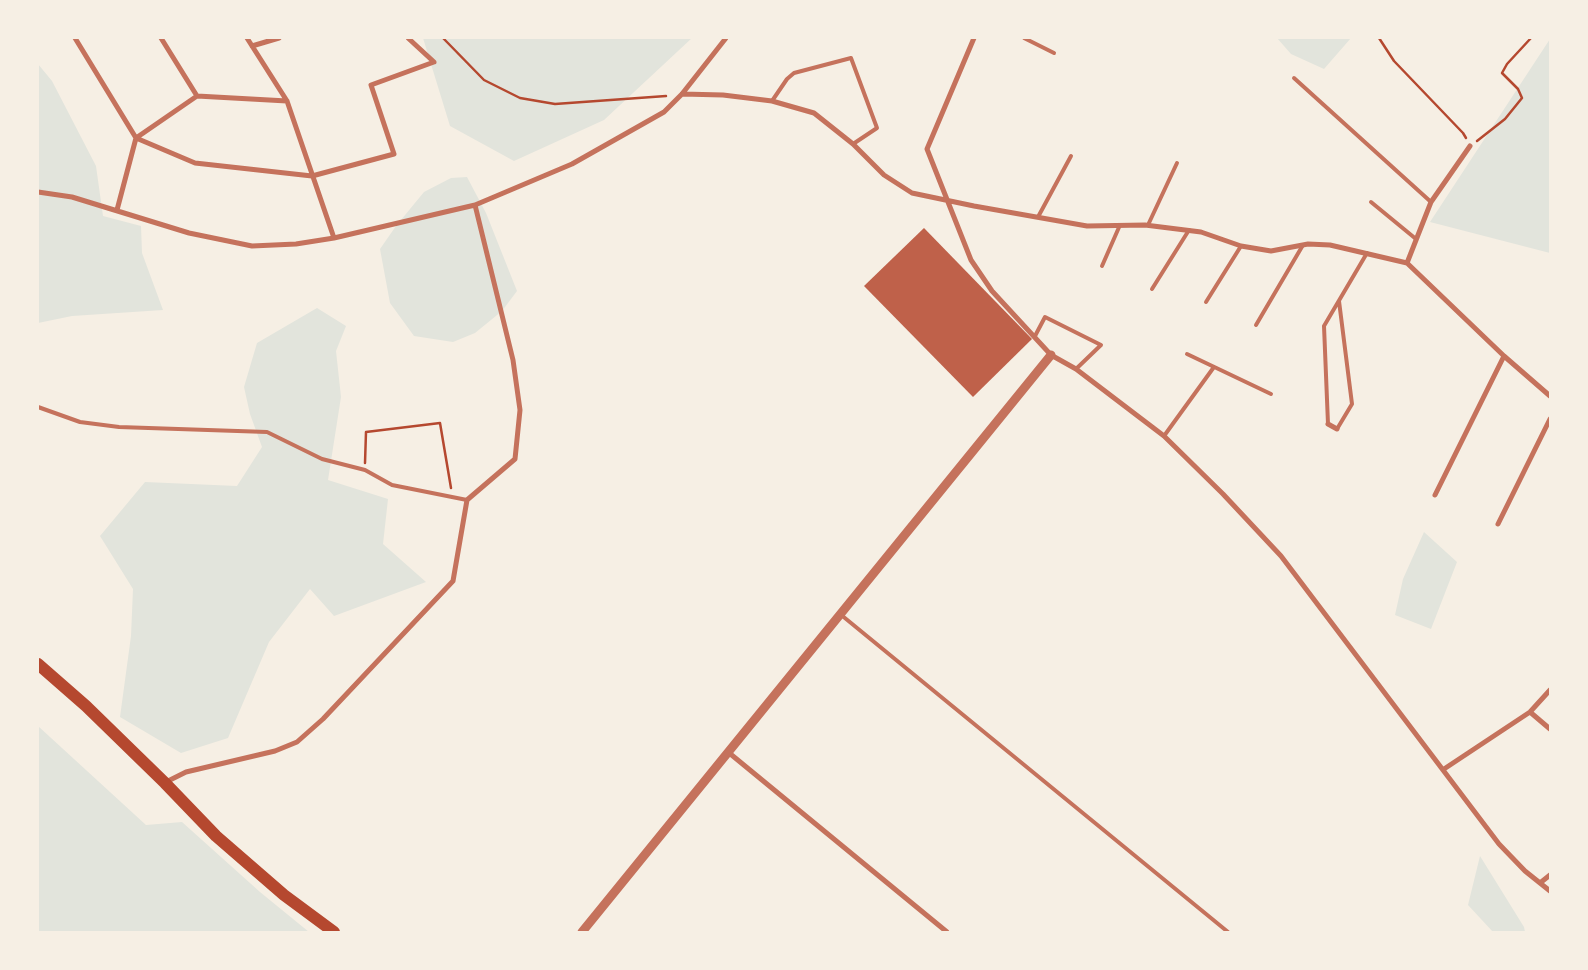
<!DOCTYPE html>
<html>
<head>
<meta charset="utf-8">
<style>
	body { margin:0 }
	#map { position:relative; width:1588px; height:970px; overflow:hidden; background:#f6efe4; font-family:Lato,sans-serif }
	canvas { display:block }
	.frame { position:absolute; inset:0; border:39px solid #f6efe4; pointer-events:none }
</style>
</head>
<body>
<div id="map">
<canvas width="1588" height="970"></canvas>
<div class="frame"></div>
</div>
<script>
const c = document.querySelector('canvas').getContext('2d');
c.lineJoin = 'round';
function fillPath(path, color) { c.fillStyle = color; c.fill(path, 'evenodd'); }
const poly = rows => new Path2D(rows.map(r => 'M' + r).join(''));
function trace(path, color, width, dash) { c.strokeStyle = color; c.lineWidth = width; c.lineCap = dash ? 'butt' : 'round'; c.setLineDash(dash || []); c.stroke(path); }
const green = poly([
	[423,38,692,38,604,120,514,161,450,126],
	[1277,38,1351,38,1324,69,1291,54],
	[1550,39,1550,253,1430,222],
	[38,64,52,81,96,166,103,216,141,226,142,253,163,310,72,316,38,323],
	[467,177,486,213,517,291,502,311,475,333,453,342,414,336,390,303,380,249,396,226,424,192,451,178],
	[317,308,346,326,336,351,341,397,328,480,388,499,383,544,426,582,334,616,310,589,269,642,228,738,181,753,120,717,131,636,133,589,100,536,145,482,237,486,262,447,250,414,244,387,257,343],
	[1424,532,1457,562,1431,629,1395,615,1403,579],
	[38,726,146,825,182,822,260,892,309,932,38,932],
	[1480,856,1524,927,1525,932,1493,932,1468,905]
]);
const building = poly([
	[924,228,1032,339,973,397,864,286]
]);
const path = poly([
	[443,38,484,80,520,98,555,104,666,96],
	[1379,38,1394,61,1463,133,1466,138],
	[1477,141,1505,119,1522,98,1518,89,1502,73,1507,64,1531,38],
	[365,463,366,432,440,423,451,488]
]);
const service = poly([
	[1024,38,1054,53],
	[1294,78,1431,202],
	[772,101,787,79,794,73,851,58,877,128,853,144],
	[1371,202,1416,239],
	[1038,217,1071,156],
	[1148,225,1177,163],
	[1102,266,1120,225],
	[1152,289,1189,230],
	[1206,302,1241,246],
	[1256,325,1303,245],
	[1035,336,1045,317,1101,345,1076,369],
	[1187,354,1271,394],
	[38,407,80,422,119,427,267,432,322,459,365,470,392,485,467,500],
	[1328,424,1324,326,1367,253],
	[1337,429,1352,404,1339,301],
	[1164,436,1214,367],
	[840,614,1228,932]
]);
const minor = poly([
	[75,38,136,138,195,163,312,176,394,154,371,85,434,62,408,38],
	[161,38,197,96],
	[247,38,287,101,334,238],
	[974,38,927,149,971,260,992,291,1051,355,1076,369,1164,436,1223,494,1281,556,1499,844,1525,871,1550,891],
	[252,46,279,38],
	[682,94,723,95,772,101,814,113,853,144,884,175,912,193,974,206,1087,226,1145,225,1201,232,1241,246,1271,251,1308,244,1330,245,1407,263,1504,356,1550,396],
	[38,192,72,197,189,233,252,246,296,244,334,238,475,205,572,164,664,112,682,94,726,38],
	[117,210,136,138,197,96,287,101],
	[1407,263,1431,202,1470,146],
	[1328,424,1337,429],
	[1435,495,1504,356],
	[1498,524,1550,419],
	[1530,712,1550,729],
	[728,752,947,932],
	[1444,769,1530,712,1550,690],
	[166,782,186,772,275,751,297,742,323,719,453,581,467,500,515,459,520,410,513,360,475,205],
	[1540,883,1550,875]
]);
const tertiary = poly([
	[582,932,1051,355]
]);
const primary = poly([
	[38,664,86,706,165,783,216,836,284,895,334,932]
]);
fillPath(green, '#e2e4dc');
fillPath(building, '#bf614a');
trace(path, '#b5482f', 2.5);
trace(service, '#c5725c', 4);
trace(minor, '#c5725c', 5);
trace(tertiary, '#c5725c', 9);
trace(primary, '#b5482f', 12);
</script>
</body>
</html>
